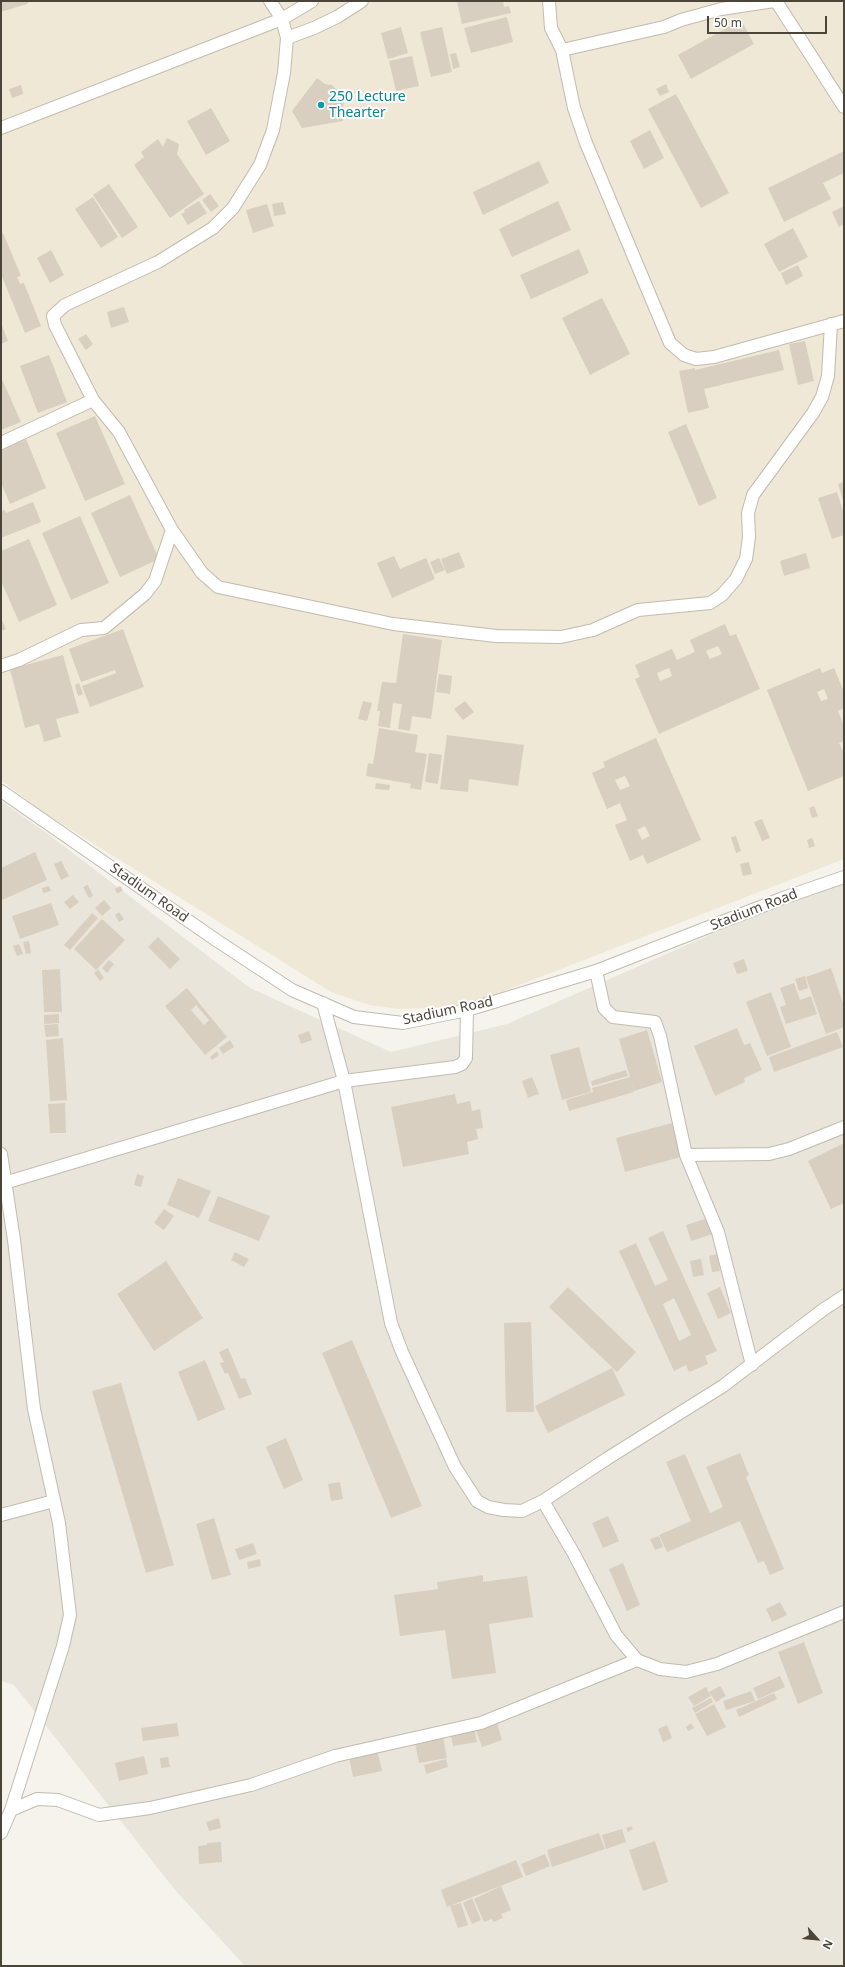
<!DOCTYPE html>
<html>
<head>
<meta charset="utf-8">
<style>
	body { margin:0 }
	#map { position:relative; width:845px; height:1967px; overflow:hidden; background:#f6f3ec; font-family:"Noto Sans",sans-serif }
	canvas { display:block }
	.frame { position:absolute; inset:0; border:2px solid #4b4439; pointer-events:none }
	.north { position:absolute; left:797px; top:1919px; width:40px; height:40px; -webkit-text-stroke:3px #fff; paint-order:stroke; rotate:117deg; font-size:11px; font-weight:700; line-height:16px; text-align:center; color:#4b4439 }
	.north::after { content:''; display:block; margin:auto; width:14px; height:18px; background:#4b4439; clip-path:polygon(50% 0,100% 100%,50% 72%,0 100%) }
	.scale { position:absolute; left:707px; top:16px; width:120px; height:18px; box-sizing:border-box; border:2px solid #4b4439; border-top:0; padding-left:5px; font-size:12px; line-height:14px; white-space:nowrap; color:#4b4439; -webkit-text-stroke:3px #fff; paint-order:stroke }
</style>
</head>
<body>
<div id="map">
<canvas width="845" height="1967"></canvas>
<div class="frame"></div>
<div class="north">N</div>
<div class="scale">50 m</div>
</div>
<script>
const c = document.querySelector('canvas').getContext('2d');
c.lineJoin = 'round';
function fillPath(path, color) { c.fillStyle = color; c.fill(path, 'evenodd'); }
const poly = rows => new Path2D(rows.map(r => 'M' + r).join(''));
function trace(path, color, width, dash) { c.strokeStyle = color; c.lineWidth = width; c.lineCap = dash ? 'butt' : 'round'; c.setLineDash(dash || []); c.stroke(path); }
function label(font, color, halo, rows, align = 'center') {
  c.font = font + ' "Noto Sans",sans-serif'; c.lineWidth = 4; c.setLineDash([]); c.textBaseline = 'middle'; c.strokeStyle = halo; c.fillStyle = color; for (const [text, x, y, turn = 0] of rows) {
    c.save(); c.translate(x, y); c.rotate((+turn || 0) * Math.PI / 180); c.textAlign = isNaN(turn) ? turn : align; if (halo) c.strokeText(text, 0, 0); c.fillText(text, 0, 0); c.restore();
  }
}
const residential = poly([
	[1,801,52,837,250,988,391,1052,507,1024,844,876,844,1966,245,1966,175,1890,14,1685,1,1681]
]);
const education = poly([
	[1,1,844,1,844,859,463,1007,399,1009,369,1005,331,992,38,809,1,780]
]);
const building = poly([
	[1,1,30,1,27,4,1,12],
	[457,1,503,1,504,7,509,6,511,13,462,24],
	[507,17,513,42,471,53,464,28],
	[741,20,754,44,691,79,678,55],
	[401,27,408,53,388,59,381,33],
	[442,27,452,72,431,77,420,32],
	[456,53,460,67,453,69,450,54],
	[412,56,419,86,396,91,389,61],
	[317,78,325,84,332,85,342,95,344,101,342,112,343,121,302,128,292,111],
	[666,84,669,92,660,96,656,89],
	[21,85,23,94,12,98,9,89],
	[676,94,729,193,701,208,648,109],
	[211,108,230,141,206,155,187,121],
	[650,130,664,158,644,169,630,141],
	[167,138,179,144,177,154,204,194,170,218,134,165,144,157,141,152,158,139,163,147],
	[844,151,844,173,823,183,831,199,784,222,768,188],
	[539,161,549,183,483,215,473,192],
	[109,184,138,227,122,238,93,195],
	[210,194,219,206,211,212,202,200],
	[93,197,118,237,101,248,75,209],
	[199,201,207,213,188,225,181,214,185,212,184,210],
	[558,201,571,230,512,257,499,229],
	[283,202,286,214,274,216,272,204],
	[267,204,274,226,253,233,246,210],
	[844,206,844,224,839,227,832,212],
	[793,228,808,257,779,272,764,244],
	[1,233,3,233,21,276,17,277,20,284,24,283,41,326,25,333,1,274],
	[579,249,589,273,531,299,520,275],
	[51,250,64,275,50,283,37,258],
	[798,265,803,276,786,285,781,273],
	[602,298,630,354,590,375,562,318],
	[124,307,129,322,111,328,107,312],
	[1,323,8,341,1,344],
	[86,334,93,344,86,350,78,339],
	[805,341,814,381,798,385,789,344],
	[779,350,784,370,704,389,709,408,688,413,679,371,695,368,695,370],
	[49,355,67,402,38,413,20,366],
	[1,377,21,422,1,430],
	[95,416,125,484,85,501,56,433],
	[686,424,717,498,699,506,668,432],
	[26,439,46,488,10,504,1,483,1,450],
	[844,482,844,503,838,484],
	[837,492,844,514,844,535,832,539,818,498],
	[130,495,159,559,120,577,91,513],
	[33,502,41,522,1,538,1,511,5,510,6,513],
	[80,516,109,583,71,600,42,533],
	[29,539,57,605,19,622,1,581,1,551],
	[459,552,465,567,447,574,441,559],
	[806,553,810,568,784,576,780,561],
	[394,556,400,569,426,558,435,579,392,598,377,563],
	[439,558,445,570,435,574,430,562],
	[1,618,6,629,1,631],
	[725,624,730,636,736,634,760,689,659,734,635,679,640,677,635,665,672,649,677,660,695,652,690,640],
	[718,646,722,654,710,659,706,651],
	[669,668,672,676,660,681,657,673],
	[123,629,144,687,90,707,82,686,116,673,115,670,81,682,69,649],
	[403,634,442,640,431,719,412,716,410,731,398,729,402,704,393,703,390,728,378,726,380,711,377,711,382,682,396,683],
	[63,655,79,713,56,719,61,737,44,742,39,724,25,728,10,669],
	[820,668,822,673,834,668,844,692,844,708,838,711,844,726,844,741,839,743,843,751,844,751,844,776,808,791,767,690],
	[824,689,828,699,821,701,817,692],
	[439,674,452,676,450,694,436,692],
	[79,683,83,694,78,696,75,685],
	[363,701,372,703,367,721,358,719],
	[465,701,474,712,463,720,454,709],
	[379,728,418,735,415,752,427,754,421,790,410,788,411,784,366,776,368,763,373,764],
	[447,735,524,745,518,786,469,779,468,792,440,789],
	[656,738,701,840,647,864,643,855,630,861,615,825,627,820,620,803,607,809,592,773,605,767,603,762],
	[625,776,630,786,620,790,615,780],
	[645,826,650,836,642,840,637,830],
	[429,753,442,755,438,784,425,782],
	[376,783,390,785,389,790,375,789],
	[814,806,818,816,812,818,809,808],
	[762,819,770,838,762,841,754,822],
	[736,836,741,851,736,853,731,837],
	[812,838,815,846,809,848,807,840],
	[35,852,47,880,2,900,1,868],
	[61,861,69,876,61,880,54,864],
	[749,862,752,874,743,876,740,864],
	[88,885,93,896,89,898,83,887],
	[49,886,51,891,43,893,42,888],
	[120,886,123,890,117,894,115,889],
	[73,895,79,902,70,909,64,902],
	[104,900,111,908,102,916,95,908],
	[51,903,59,925,20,939,12,916],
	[119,912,124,919,119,922,115,915],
	[92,913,98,918,70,950,64,945],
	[102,919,125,940,96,970,74,949],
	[158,937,180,959,170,969,148,947],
	[29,941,31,953,26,954,23,942],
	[19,944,23,954,17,956,13,946],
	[744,959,748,971,737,974,733,963],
	[109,960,114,964,107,973,102,968],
	[831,968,844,1006,844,1027,826,1034,806,977],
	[60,969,62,1012,44,1012,42,970],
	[98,969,104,978,100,981,94,973],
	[805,976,808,988,799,991,795,979],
	[794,983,800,1000,811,996,817,1014,786,1024,780,1007,786,1005,780,988],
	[187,988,227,1037,205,1055,165,1006],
	[196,1005,209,1020,204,1025,191,1010],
	[771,992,791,1047,767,1056,746,1002],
	[59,1014,59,1023,44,1024,44,1015],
	[58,1024,59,1036,46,1037,44,1025],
	[737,1028,744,1045,750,1043,762,1070,744,1078,745,1082,715,1096,694,1046],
	[647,1030,662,1082,634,1091,619,1039],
	[309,1031,312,1040,301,1044,298,1035],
	[837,1032,843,1047,774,1072,769,1057],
	[63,1038,67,1100,50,1101,46,1040],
	[230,1040,234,1047,223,1054,219,1048],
	[579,1047,591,1092,562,1100,550,1055],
	[217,1051,219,1055,212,1060,210,1057],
	[626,1070,628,1076,592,1086,591,1081],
	[532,1077,539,1094,528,1098,522,1081],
	[630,1077,634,1092,569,1111,566,1100,593,1092,592,1088],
	[455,1094,457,1104,470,1101,472,1111,480,1109,483,1128,476,1129,478,1139,467,1142,469,1154,403,1167,391,1107],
	[65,1103,66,1133,50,1133,48,1104],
	[672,1123,681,1157,625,1172,616,1138],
	[844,1143,844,1203,831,1209,808,1161],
	[137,1174,144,1176,141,1187,134,1185],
	[178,1178,211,1191,199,1218,167,1205],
	[218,1196,270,1216,259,1241,208,1221],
	[164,1209,174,1216,164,1230,154,1223],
	[708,1218,713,1234,691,1241,686,1225],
	[663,1231,717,1351,705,1356,708,1364,689,1372,686,1365,674,1371,619,1251,636,1243,655,1286,668,1280,648,1238],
	[674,1298,691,1335,679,1341,663,1304],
	[235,1252,249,1259,244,1267,231,1260],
	[717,1254,720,1271,712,1272,709,1256],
	[701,1259,704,1275,693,1277,690,1261],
	[166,1261,203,1318,154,1351,117,1294],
	[568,1287,636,1352,617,1372,549,1307],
	[720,1287,731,1313,718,1319,707,1293],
	[531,1322,534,1412,506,1412,504,1323],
	[352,1340,422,1506,391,1518,322,1353],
	[228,1348,241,1379,245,1378,252,1394,239,1399,228,1373,225,1374,220,1363,224,1362,219,1352],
	[205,1360,225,1409,198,1421,178,1372],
	[612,1368,625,1395,548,1433,535,1406],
	[121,1383,174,1565,146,1573,92,1391],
	[286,1438,303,1480,284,1489,266,1447],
	[740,1453,749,1475,746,1477,784,1569,770,1575,764,1561,758,1563,740,1521,667,1552,659,1535,691,1521,666,1462,685,1454,710,1513,723,1507,706,1467],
	[340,1482,343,1499,331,1501,328,1484],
	[608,1516,619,1541,603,1548,592,1523],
	[214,1518,231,1575,212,1580,196,1524],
	[659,1536,663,1547,655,1550,650,1539],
	[253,1543,257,1554,239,1560,235,1549],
	[260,1559,261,1566,248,1569,247,1562],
	[623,1563,640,1605,627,1611,609,1569],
	[483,1575,483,1582,527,1576,533,1617,489,1624,496,1673,452,1679,445,1630,400,1636,394,1595,438,1589,437,1582],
	[780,1602,787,1615,772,1622,766,1609],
	[804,1642,823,1693,798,1704,778,1652],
	[780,1676,785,1687,758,1699,753,1688],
	[720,1686,726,1696,716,1702,709,1692],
	[706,1687,711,1696,694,1706,688,1697],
	[751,1691,755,1701,726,1710,723,1701],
	[774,1693,777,1699,739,1717,736,1710],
	[711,1698,713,1702,695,1713,692,1708],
	[714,1704,726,1727,707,1736,695,1714],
	[177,1723,179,1736,143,1741,141,1728],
	[497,1723,502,1740,482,1747,476,1730],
	[691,1723,694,1728,688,1731,686,1727],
	[667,1725,672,1738,663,1742,658,1729],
	[474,1727,477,1742,453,1746,450,1732],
	[443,1737,447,1758,419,1763,415,1743],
	[377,1750,382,1771,353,1777,349,1757],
	[144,1756,148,1774,119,1781,115,1763],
	[168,1757,170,1767,161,1768,160,1758],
	[446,1759,448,1767,426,1774,424,1765],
	[219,1818,221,1828,209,1831,206,1822],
	[631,1826,633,1829,628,1832,626,1828],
	[622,1829,626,1842,606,1849,602,1835],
	[599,1833,605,1849,552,1867,547,1850],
	[655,1841,668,1882,643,1891,629,1850],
	[221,1842,222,1862,199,1864,198,1846,207,1845,207,1843],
	[545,1854,550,1866,526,1876,521,1864],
	[516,1860,523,1877,447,1907,441,1890],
	[501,1886,511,1910,501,1914,503,1918,493,1922,492,1919,484,1922,474,1899],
	[472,1898,481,1920,472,1924,463,1903],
	[461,1903,468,1925,458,1928,450,1906]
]);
const street = poly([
	[549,1,551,28,562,50,574,108,586,143,670,343,684,355,696,359,714,357,844,321],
	[776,1,844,107],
	[287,38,314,28,337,17,362,1],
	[562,50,664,27,681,20,721,9,774,1],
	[1,128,282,19,312,1],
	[93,400,55,325,53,316,65,305,158,262,213,228,233,208,260,165,273,130,284,73,287,38,282,19,270,1],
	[1,443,93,400,119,432,172,530,202,573,218,587,393,624,496,636,561,637,593,630,638,610,710,603,722,595,736,579,746,559,749,537,748,513,753,495,813,413,822,397,828,376,831,324],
	[1,666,19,660,81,630,104,628,145,594,155,581,172,530],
	[1,791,216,940,292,990,354,1017,403,1023,467,1010,596,971,783,898,844,877],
	[596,971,604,1008,613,1017,655,1022,660,1036,686,1155,718,1232,752,1365],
	[323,1003,344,1081,391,1323,402,1352,455,1467,477,1501,488,1507,504,1510,522,1511,543,1501,608,1458,723,1386,824,1309,844,1296],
	[1,1154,14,1240,34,1409,59,1523,70,1615,63,1646,11,1810,1,1833],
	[686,1155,769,1154,789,1149,844,1127],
	[1,1184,344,1081,455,1067,462,1064,466,1058,467,1010],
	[543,1501,574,1554,616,1635,637,1660,660,1669,686,1672,717,1664,844,1612],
	[1,1515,54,1501],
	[11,1810,37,1799,58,1800,99,1815,150,1808,251,1785,335,1756,481,1723,637,1660]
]);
const markers = [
	[321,105,4,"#0f9aa8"]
];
const cultureNames = [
	["250 Lecture",329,97],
	["Thearter",329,113]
];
const streetNames = [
	["Stadium Road",149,893,35],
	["Stadium Road",754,910,-21],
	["Stadium Road",448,1011,-12]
];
fillPath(residential, '#eae5da');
fillPath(education, '#efe8d6');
fillPath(building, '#d8cfc1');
trace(street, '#c2bbae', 14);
trace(street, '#fff', 12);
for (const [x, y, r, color] of markers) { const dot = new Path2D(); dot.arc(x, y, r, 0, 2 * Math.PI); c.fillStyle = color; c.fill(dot); trace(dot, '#fff', 1.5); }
label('14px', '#0d838f', '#fff', cultureNames, 'left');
label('14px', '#4b4439', '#fff', streetNames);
</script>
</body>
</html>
